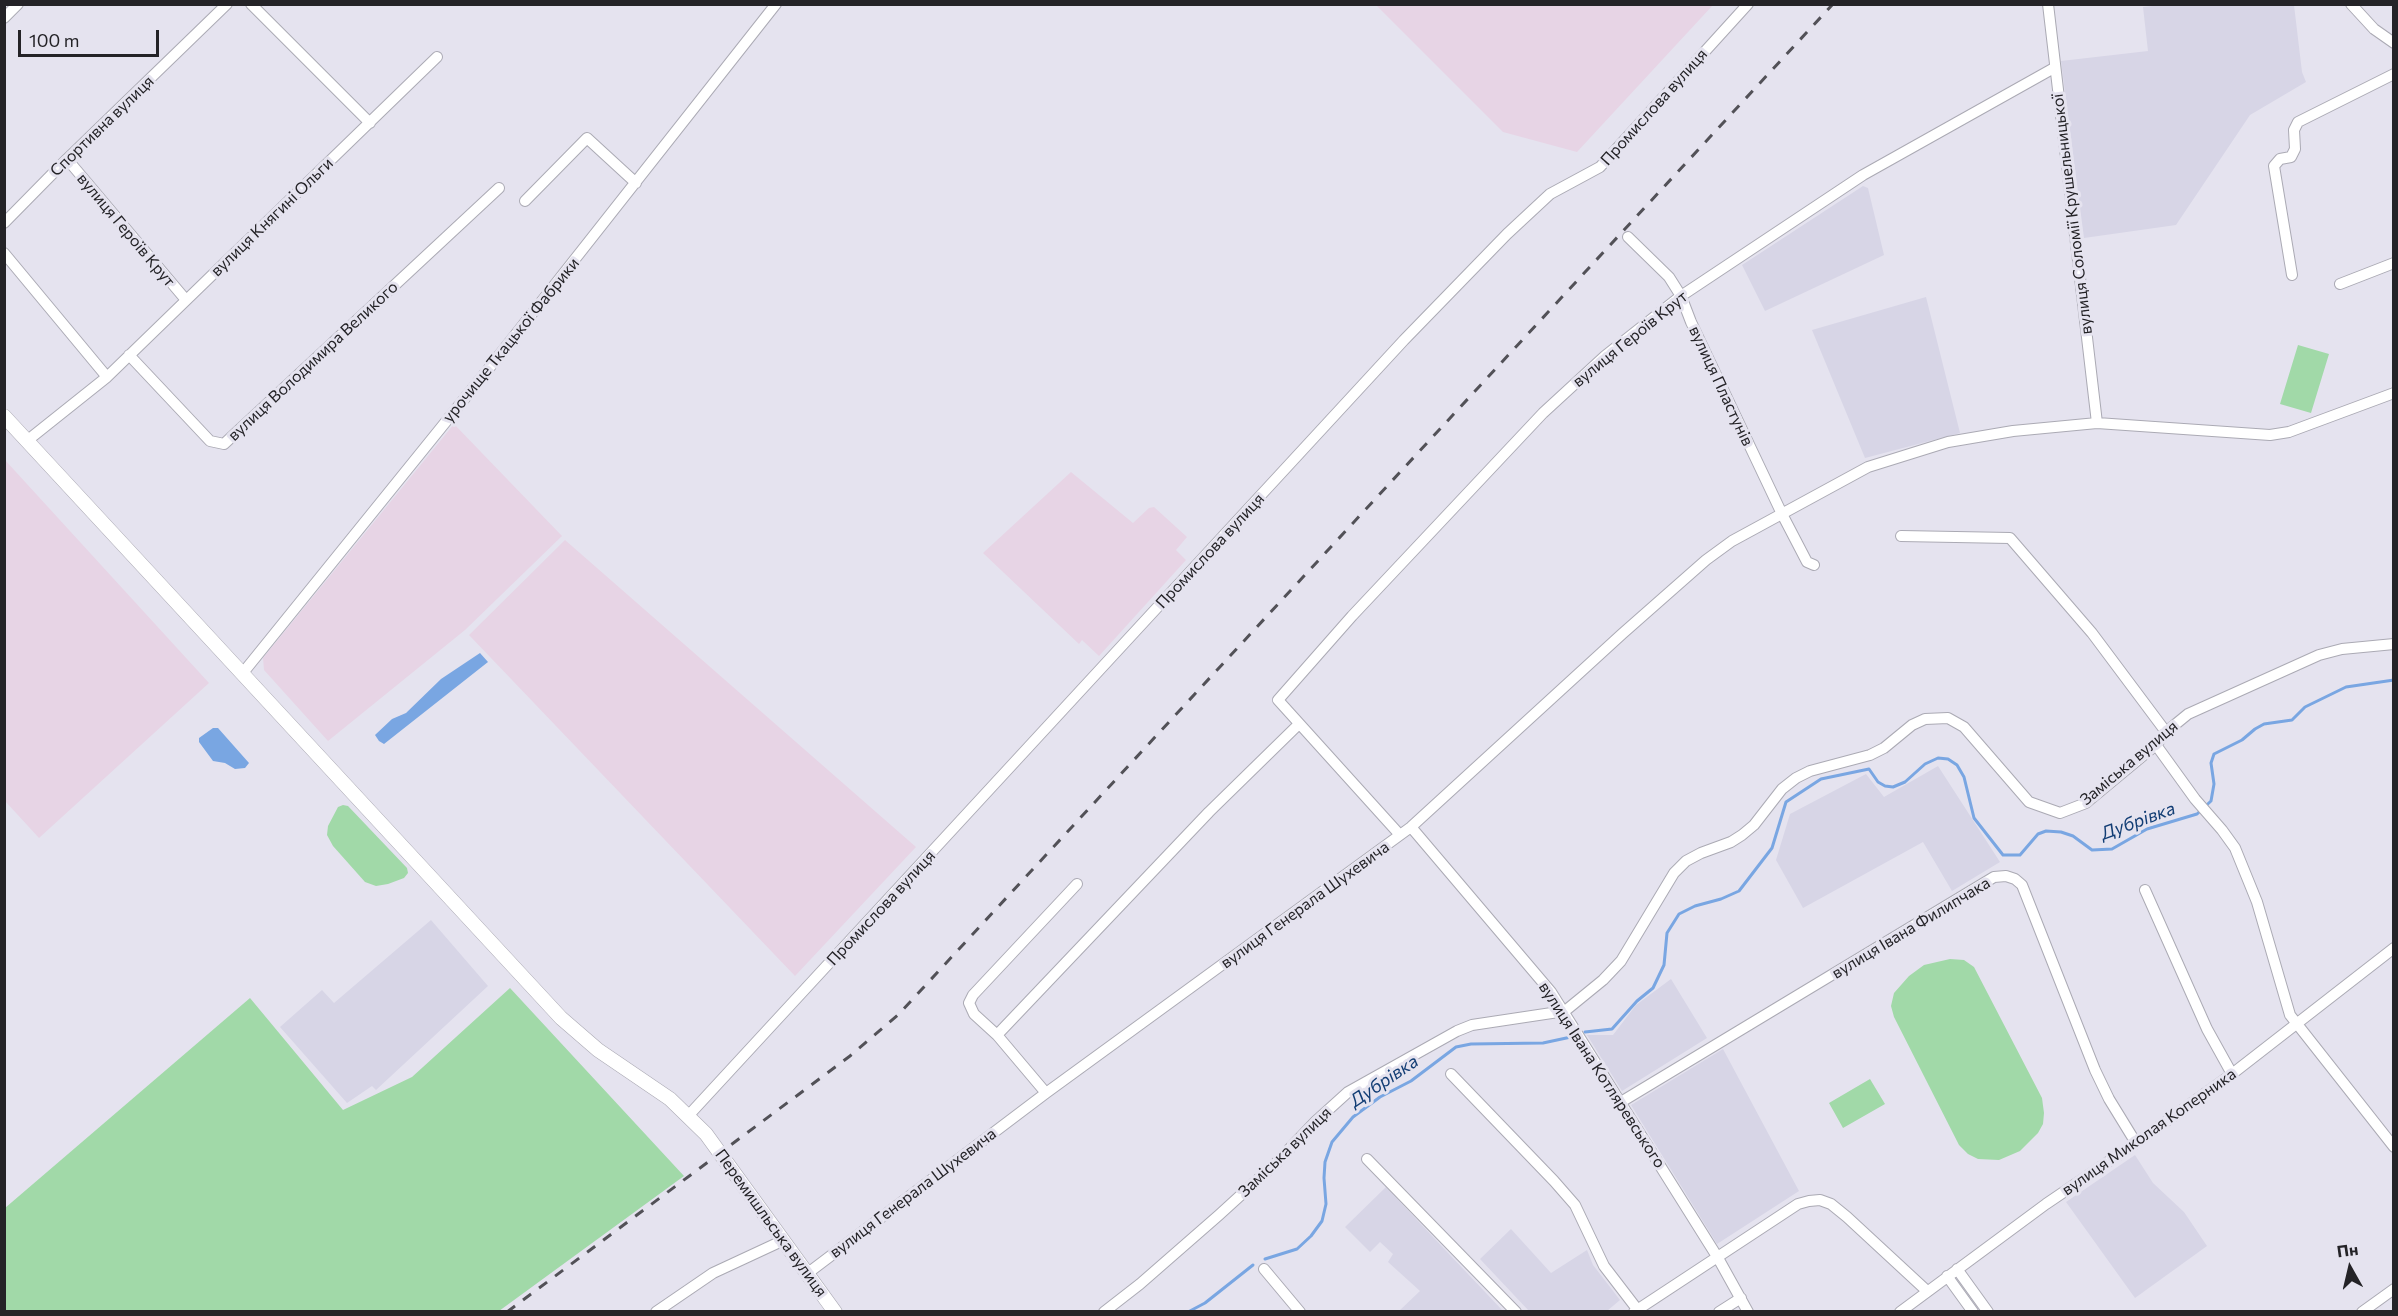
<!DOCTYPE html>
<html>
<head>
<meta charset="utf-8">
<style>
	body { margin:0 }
	#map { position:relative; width:2398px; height:1316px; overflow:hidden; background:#e5e3ef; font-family:Commissioner,sans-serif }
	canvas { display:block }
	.frame { position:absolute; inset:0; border:6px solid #242327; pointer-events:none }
	.north { position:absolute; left:2320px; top:1238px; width:60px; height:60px; -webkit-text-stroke:4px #e5e3ef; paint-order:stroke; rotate:352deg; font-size:16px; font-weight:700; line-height:24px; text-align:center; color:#242327 }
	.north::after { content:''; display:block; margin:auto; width:21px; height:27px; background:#242327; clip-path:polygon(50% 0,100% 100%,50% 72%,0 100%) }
	.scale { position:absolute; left:18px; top:30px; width:141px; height:27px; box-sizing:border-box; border:3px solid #242327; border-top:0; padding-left:8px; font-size:18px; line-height:21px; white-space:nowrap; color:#242327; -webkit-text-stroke:4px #e5e3ef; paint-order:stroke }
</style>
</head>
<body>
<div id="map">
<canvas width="2398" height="1316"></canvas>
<div class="frame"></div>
<div class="north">Пн</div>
<div class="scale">100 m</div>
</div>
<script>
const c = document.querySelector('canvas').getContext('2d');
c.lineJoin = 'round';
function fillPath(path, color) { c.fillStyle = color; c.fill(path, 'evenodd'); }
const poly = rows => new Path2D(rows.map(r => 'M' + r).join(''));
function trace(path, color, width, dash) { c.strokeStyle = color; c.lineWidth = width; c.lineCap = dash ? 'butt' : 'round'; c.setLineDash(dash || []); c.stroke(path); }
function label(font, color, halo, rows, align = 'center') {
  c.font = font + ' Commissioner,sans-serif'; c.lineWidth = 6; c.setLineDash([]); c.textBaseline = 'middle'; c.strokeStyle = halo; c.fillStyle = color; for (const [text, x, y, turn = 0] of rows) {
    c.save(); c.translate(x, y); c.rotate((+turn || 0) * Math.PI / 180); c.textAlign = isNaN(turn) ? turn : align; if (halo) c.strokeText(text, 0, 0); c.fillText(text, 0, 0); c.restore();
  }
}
const built = poly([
	[2161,5,2294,5,2302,72,2306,82,2250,115,2176,225,2084,238,2061,61,2148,51,2143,7],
	[1863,186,1868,188,1884,255,1765,311,1742,265],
	[1926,297,1960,433,1865,458,1812,330],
	[1938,766,2000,862,1952,891,1923,842,1803,908,1776,860,1790,814,1866,774,1884,797],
	[431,920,488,986,376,1090,372,1086,347,1103,280,1027,322,990,334,1003],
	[1671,979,1707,1038,1622,1091,1587,1035,1613,1035,1636,1005],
	[1723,1049,1799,1191,1717,1244,1631,1105],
	[2135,1155,2153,1183,2184,1212,2207,1246,2135,1298,2066,1202],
	[1386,1187,1450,1255,1503,1311,1399,1311,1420,1291,1388,1262,1393,1254,1380,1242,1370,1252,1345,1227],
	[1511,1229,1551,1273,1587,1250,1593,1265,1620,1300,1607,1311,1529,1311,1480,1259]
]);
const industrial = poly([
	[1376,5,1713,5,1577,152,1503,132],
	[454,424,562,536,465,630,328,741,264,670,263,658],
	[5,460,209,683,39,838,5,801],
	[1071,472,1133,523,1149,508,1154,507,1187,537,1176,550,1186,560,1099,656,1082,640,1079,644,983,553],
	[565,540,916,847,795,976,469,635]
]);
const green = poly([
	[2298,345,2329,354,2311,413,2280,404],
	[343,805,348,806,407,868,408,873,404,878,388,884,376,886,365,882,333,846,327,835,328,826,338,807],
	[1950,959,1964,960,1974,967,2042,1098,2044,1113,2043,1124,2038,1133,2020,1151,1999,1160,1978,1159,1968,1154,1959,1145,1894,1017,1891,1006,1894,993,1909,976,1924,965],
	[510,988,684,1176,499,1311,5,1311,5,1208,250,998,343,1110,412,1077],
	[1870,1079,1885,1104,1843,1128,1829,1103]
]);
const water = poly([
	[480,653,488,662,384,744,379,741,375,735,392,719,406,713,441,679],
	[213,728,218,728,249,763,245,768,235,769,225,763,213,761,199,742,199,738]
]);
const stream = poly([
	[1585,1032,1612,1029,1637,1001,1653,988,1664,965,1667,933,1679,914,1695,906,1721,899,1739,891,1772,848,1786,802,1821,779,1869,769,1878,782,1885,786,1893,787,1905,782,1925,764,1938,758,1948,759,1957,765,1964,777,1974,818,2003,855,2020,855,2038,834,2046,831,2061,832,2073,836,2092,850,2112,849,2147,829,2197,814,2211,801,2214,784,2211,763,2214,754,2242,740,2255,729,2264,724,2292,720,2305,707,2346,687,2394,680],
	[1265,1259,1297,1249,1311,1236,1322,1221,1326,1204,1324,1178,1325,1162,1332,1142,1353,1117,1380,1097,1411,1081,1456,1047,1471,1044,1543,1043,1571,1037],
	[1188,1312,1205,1303,1253,1265]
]);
const minor = poly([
	[251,4,370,123],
	[2048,4,2097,423],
	[2351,4,2374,29,2394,43],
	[4,18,18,4],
	[67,159,186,300],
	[525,201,587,138,636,183],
	[4,223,67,159,227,4],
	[1628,237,1669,277,1681,296,1691,322,1782,514,1807,562,1814,565],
	[4,253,107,377],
	[2292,275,2274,166,2280,159,2291,157,2295,149,2294,130,2298,122,2394,74],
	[2340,284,2394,263],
	[129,355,210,441,224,444,499,188],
	[28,440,107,377,437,57],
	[1901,536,2010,538,2092,633,2166,732],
	[242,674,486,372,776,4],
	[2156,745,2195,799,2222,830,2235,848,2257,902,2290,1015,2394,1147],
	[1411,827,1551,992,1718,1258,1748,1312],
	[1400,835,1278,700,1352,616,1543,413,1605,356,1681,296,1863,175,2054,68],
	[2145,890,2207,1029,2232,1074],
	[997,1035,1209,812,1299,724],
	[1451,1074,1554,1181,1575,1205,1604,1266,1637,1309],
	[1046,1093,997,1035,974,1014,969,1003,973,995,1077,884],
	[1621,1102,1994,877,2006,876,2015,879,2022,885,2095,1070,2109,1099,2136,1143],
	[688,1116,1404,340,1507,234,1550,194,1600,167,1748,4],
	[1367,1159,1516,1312],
	[1264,1269,1300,1312],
	[1957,1269,1988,1312],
	[808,1273,1046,1093,1411,827,1622,634,1706,560,1732,541,1868,467,1948,442,2013,431,2097,423,2270,435,2289,432,2394,393],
	[1947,1276,1973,1312],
	[656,1312,713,1273,784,1240],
	[1104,1312,1140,1284,1219,1215,1276,1163,1316,1121,1348,1092,1457,1031,1472,1025,1565,1011,1603,980,1621,961,1674,873,1686,861,1701,853,1731,842,1742,835,1754,825,1782,789,1796,778,1810,771,1870,755,1884,748,1912,725,1925,719,1948,718,1964,727,2029,802,2060,813,2086,803,2156,745,2166,732,2188,714,2319,655,2342,649,2394,644],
	[1634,1312,1798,1204,1809,1201,1820,1200,1831,1204,1847,1217,1927,1291],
	[1719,1312,1741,1298],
	[1900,1312,2046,1204,2136,1143,2232,1074,2394,948],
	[2362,1312,2394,1289]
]);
const major = poly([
	[4,416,561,1018,598,1050,670,1099,706,1134,835,1312]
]);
const rail = poly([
	[507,1312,850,1056,898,1015,1833,4]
]);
const streetNames = [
	["Промислова вулиця",1654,107,-48],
	["Спортивна вулиця",102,126,-44],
	["вулиця Соломії Крушельницької",2072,214,-97],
	["вулиця Княгині Ольги",272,217,-44],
	["вулиця Героїв Крут",126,230,50],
	["вулиця Героїв Крут",1630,339,-39],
	["урочище Ткацької Фабрики",511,340,-51],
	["вулиця Володимира Великого",313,361,-43],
	["вулиця Пластунів",1721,386,65],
	["Промислова вулиця",1210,551,-47],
	["Заміська вулиця",2129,763,-40],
	["вулиця Генерала Шухевича",1305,905,-36],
	["Промислова вулиця",881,908,-47],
	["вулиця Івана Филипчака",1911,928,-31],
	["вулиця Івана Котляревського",1602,1075,57],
	["вулиця Миколая Коперника",2149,1132,-35],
	["Заміська вулиця",1285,1152,-44],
	["вулиця Генерала Шухевича",913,1193,-37],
	["Перемишльська вулиця",771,1223,54]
];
const waterNames = [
	["Дубрівка",2138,821,-20],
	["Дубрівка",1384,1081,-34]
];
fillPath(built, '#d7d5e6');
fillPath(industrial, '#e7d4e5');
fillPath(green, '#a1d9a8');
fillPath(water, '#79a6e2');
trace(stream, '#79a6e2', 3);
trace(minor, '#abaab4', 12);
trace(major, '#abaab4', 15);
trace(minor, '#fff', 10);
trace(major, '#fff', 14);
trace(rail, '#525157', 3, [10, 10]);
label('16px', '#242327', '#e5e3ef', streetNames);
label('italic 18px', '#123d74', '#e5e3ef', waterNames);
</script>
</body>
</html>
